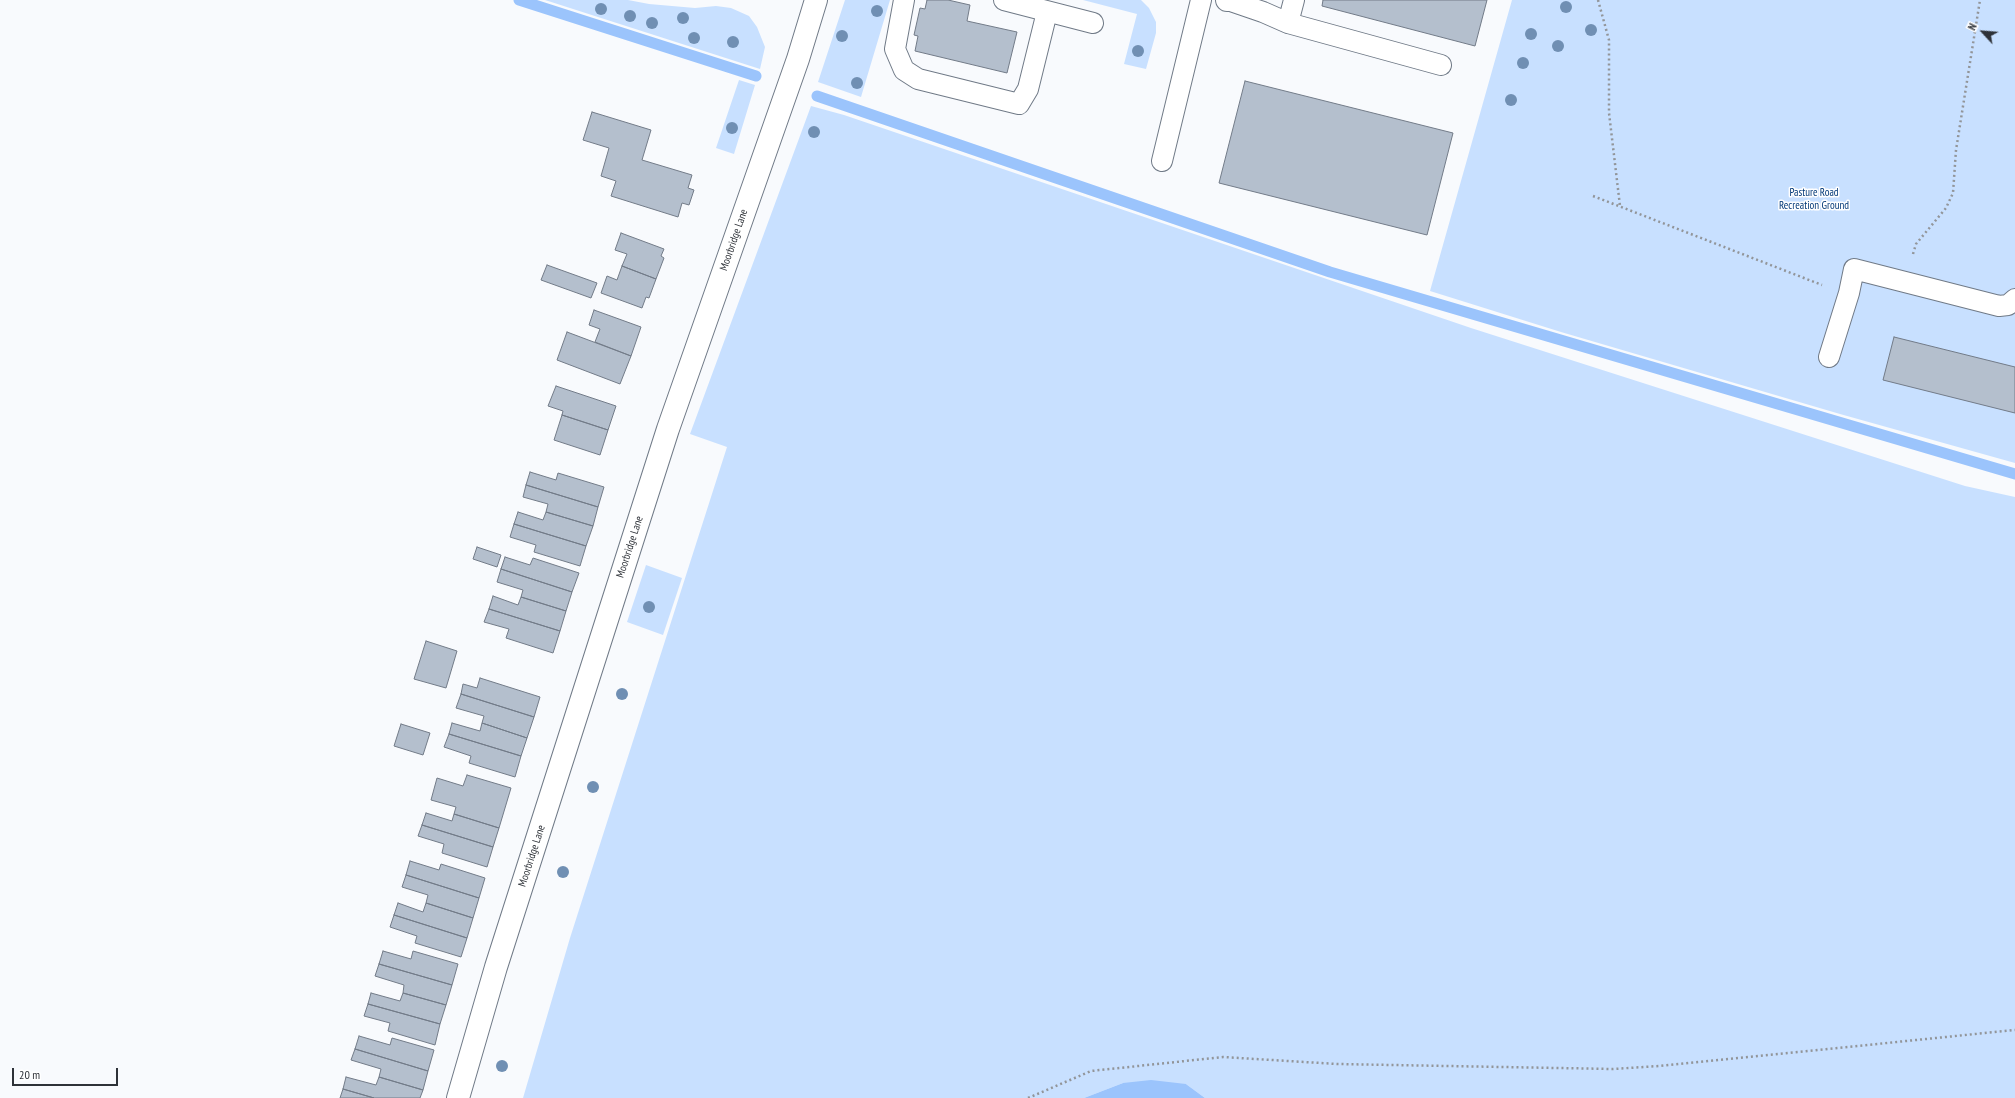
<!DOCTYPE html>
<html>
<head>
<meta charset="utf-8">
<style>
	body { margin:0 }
	#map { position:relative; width:2015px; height:1098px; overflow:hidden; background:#f8fafd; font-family:"PT Sans Narrow",sans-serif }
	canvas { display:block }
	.north { position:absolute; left:1963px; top:12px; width:40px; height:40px; -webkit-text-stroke:3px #fff; paint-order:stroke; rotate:296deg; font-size:11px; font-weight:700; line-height:16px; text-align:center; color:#2e3238 }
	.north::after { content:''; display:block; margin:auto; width:14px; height:18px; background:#2e3238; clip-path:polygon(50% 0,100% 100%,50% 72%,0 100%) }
	.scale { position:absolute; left:12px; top:1068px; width:106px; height:18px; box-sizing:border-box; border:2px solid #2e3238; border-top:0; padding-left:5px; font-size:12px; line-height:14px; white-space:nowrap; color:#2e3238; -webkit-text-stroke:3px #fff; paint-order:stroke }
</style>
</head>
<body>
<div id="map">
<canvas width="2015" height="1098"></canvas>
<div class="north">N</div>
<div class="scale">20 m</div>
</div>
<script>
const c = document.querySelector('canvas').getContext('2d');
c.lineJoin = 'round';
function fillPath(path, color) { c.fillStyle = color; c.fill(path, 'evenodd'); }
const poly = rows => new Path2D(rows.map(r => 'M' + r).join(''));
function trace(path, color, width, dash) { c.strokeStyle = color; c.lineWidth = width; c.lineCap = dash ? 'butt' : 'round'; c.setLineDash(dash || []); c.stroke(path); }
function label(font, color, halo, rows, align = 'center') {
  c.font = font + ' "PT Sans Narrow",sans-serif'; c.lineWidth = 3; c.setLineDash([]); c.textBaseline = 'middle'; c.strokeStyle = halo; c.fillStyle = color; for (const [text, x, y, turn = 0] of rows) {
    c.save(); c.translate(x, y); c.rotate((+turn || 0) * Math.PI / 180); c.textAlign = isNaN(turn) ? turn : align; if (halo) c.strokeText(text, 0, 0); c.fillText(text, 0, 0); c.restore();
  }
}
const green = poly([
	[545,0,628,0,649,4,695,8,716,6,731,8,749,16,757,27,765,47,760,69],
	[845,0,890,0,861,97,818,82],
	[1083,0,1141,0,1149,8,1156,22,1156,33,1146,69,1124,64,1137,14],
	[1512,0,2015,0,2015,463,1840,414,1561,332,1430,291],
	[739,80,755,85,734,154,716,148],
	[811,106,844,115,1471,328,1965,486,2015,497,2015,1098,1205,1098,1186,1084,1123,1083,1084,1098,523,1098,570,938,727,447,690,434],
	[646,565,682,578,663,635,627,622]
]);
const water = poly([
	[1151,1080,1186,1084,1205,1098,1084,1098,1123,1083]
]);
const stream = poly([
	[519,0,756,76],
	[817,96,1330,272,2015,474]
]);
const building = poly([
	[927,0,948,0,970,5,967,21,1017,32,1007,73,915,51,918,36,914,35,920,8,925,9,927,0],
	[1323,0,1487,0,1475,46,1322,6,1323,0],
	[1245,81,1453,133,1427,235,1219,183,1245,81],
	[592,112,651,130,642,160,692,175,688,188,694,190,689,205,682,203,678,217,611,196,616,181,601,176,609,148,583,140,592,112],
	[621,233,664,249,661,256,664,258,656,279,622,266,627,254,615,250,621,233],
	[547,265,597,283,591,298,541,280,547,265],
	[622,266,656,279,649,298,646,297,642,308,601,293,607,276,617,280,622,266],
	[594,310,641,327,631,356,595,342,600,329,589,325,594,310],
	[567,332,631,356,620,384,557,360,567,332],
	[1894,337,2015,367,2015,413,1883,380,1894,337],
	[556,386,616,406,608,430,562,415,563,411,548,406,556,386],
	[562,415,608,430,600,455,554,440,562,415],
	[530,472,556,480,558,473,604,487,598,507,526,485,530,472],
	[526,485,598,507,593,526,546,512,548,504,523,497,526,485],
	[518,512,543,520,546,512,593,526,586,546,514,524,518,512],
	[514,524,586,546,580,566,534,552,536,545,510,537,514,524],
	[477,547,501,555,497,567,473,559,477,547],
	[505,557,530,565,533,558,579,573,572,592,501,569,505,557],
	[501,569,572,592,566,611,521,597,523,590,497,582,501,569],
	[493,596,518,605,521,597,566,611,560,631,489,609,493,596],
	[489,609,560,631,553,653,506,638,509,629,484,622,489,609],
	[426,641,457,651,446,688,414,679,426,641],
	[480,678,540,697,534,717,461,694,463,684,477,688,480,678],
	[461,694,534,717,527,738,482,723,484,716,456,708,461,694],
	[452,723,480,731,482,723,527,738,521,756,449,734,452,723],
	[401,724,430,733,423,755,394,746,401,724],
	[449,734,521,756,515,777,469,763,471,756,444,747,449,734],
	[467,775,511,788,499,828,454,814,456,807,431,800,437,778,463,786,467,775],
	[426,813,452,821,454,814,499,828,493,847,422,825,426,813],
	[422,825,493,847,487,867,442,853,444,844,418,836,422,825],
	[410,861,439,870,441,864,485,878,479,898,406,875,410,861],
	[406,875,479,898,473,918,426,903,428,895,402,887,406,875],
	[398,903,423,912,426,903,473,918,467,938,394,915,398,903],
	[394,915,467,938,461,957,415,943,417,936,390,927,394,915],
	[383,951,411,959,413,951,458,964,452,985,379,964,383,951],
	[379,964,452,985,446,1005,403,993,404,985,375,976,379,964],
	[371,993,400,1001,403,993,446,1005,440,1024,368,1004,371,993],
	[368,1004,440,1024,435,1045,388,1031,390,1023,364,1016,368,1004],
	[359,1036,390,1045,392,1038,434,1050,428,1071,355,1049,359,1036],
	[355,1049,428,1071,423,1090,379,1077,381,1069,351,1060,355,1049],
	[346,1077,376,1085,379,1077,423,1090,420,1098,374,1098,343,1089,346,1077],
	[343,1089,374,1098,340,1098,343,1089]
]);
const path = poly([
	[1598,0,1609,40,1609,113,1620,206],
	[1593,196,1822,285],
	[1913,254,1916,244,1946,208,1953,193,1956,150,1980,0],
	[1028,1098,1091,1071,1223,1057,1337,1064,1613,1069,1659,1066,2015,1030]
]);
const lane = poly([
	[904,0,895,49,904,70,918,79,1019,104,1028,89,1047,12],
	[1004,0,1093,23],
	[1228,0,1263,12,1288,23,1441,65],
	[1288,23,1294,0],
	[1162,161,1201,0],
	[1829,357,1849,293,1854,269,1999,306,2008,305,2015,299]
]);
const street = poly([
	[1227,0,1228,0]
]);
const secondary = poly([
	[458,1098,496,967,668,429,798,59,816,0]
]);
const trees = [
	[1566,7],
	[601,9],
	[877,11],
	[630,16],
	[683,18],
	[652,23],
	[1591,30],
	[1531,34],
	[842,36],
	[694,38],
	[733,42],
	[1558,46],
	[1138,51],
	[1523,63],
	[857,83],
	[1511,100],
	[732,128],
	[814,132],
	[649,607],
	[622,694],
	[593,787],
	[563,872],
	[502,1066]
];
const parkNames = [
	["Pasture Road",1814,193],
	["Recreation Ground",1814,206]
];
const streetNames = [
	["Moorbridge Lane",734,240,-71],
	["Moorbridge Lane",630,547,-72],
	["Moorbridge Lane",532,856,-72]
];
fillPath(green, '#c8e0ff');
fillPath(water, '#9bc4fc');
trace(stream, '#9bc4fc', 11);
fillPath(building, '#b4bfcd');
trace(building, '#727b88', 1);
trace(lane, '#707a87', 22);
trace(street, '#707a87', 24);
trace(secondary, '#707a87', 24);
trace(path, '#929599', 2.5, [2, 3]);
trace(lane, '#fff', 20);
trace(street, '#fff', 22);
trace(secondary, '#fff', 22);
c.fillStyle = '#708fb3';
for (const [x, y] of trees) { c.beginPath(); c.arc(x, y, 6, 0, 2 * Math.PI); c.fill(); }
label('11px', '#003877', '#fff', parkNames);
label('11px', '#2e3238', '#fff', streetNames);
</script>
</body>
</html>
